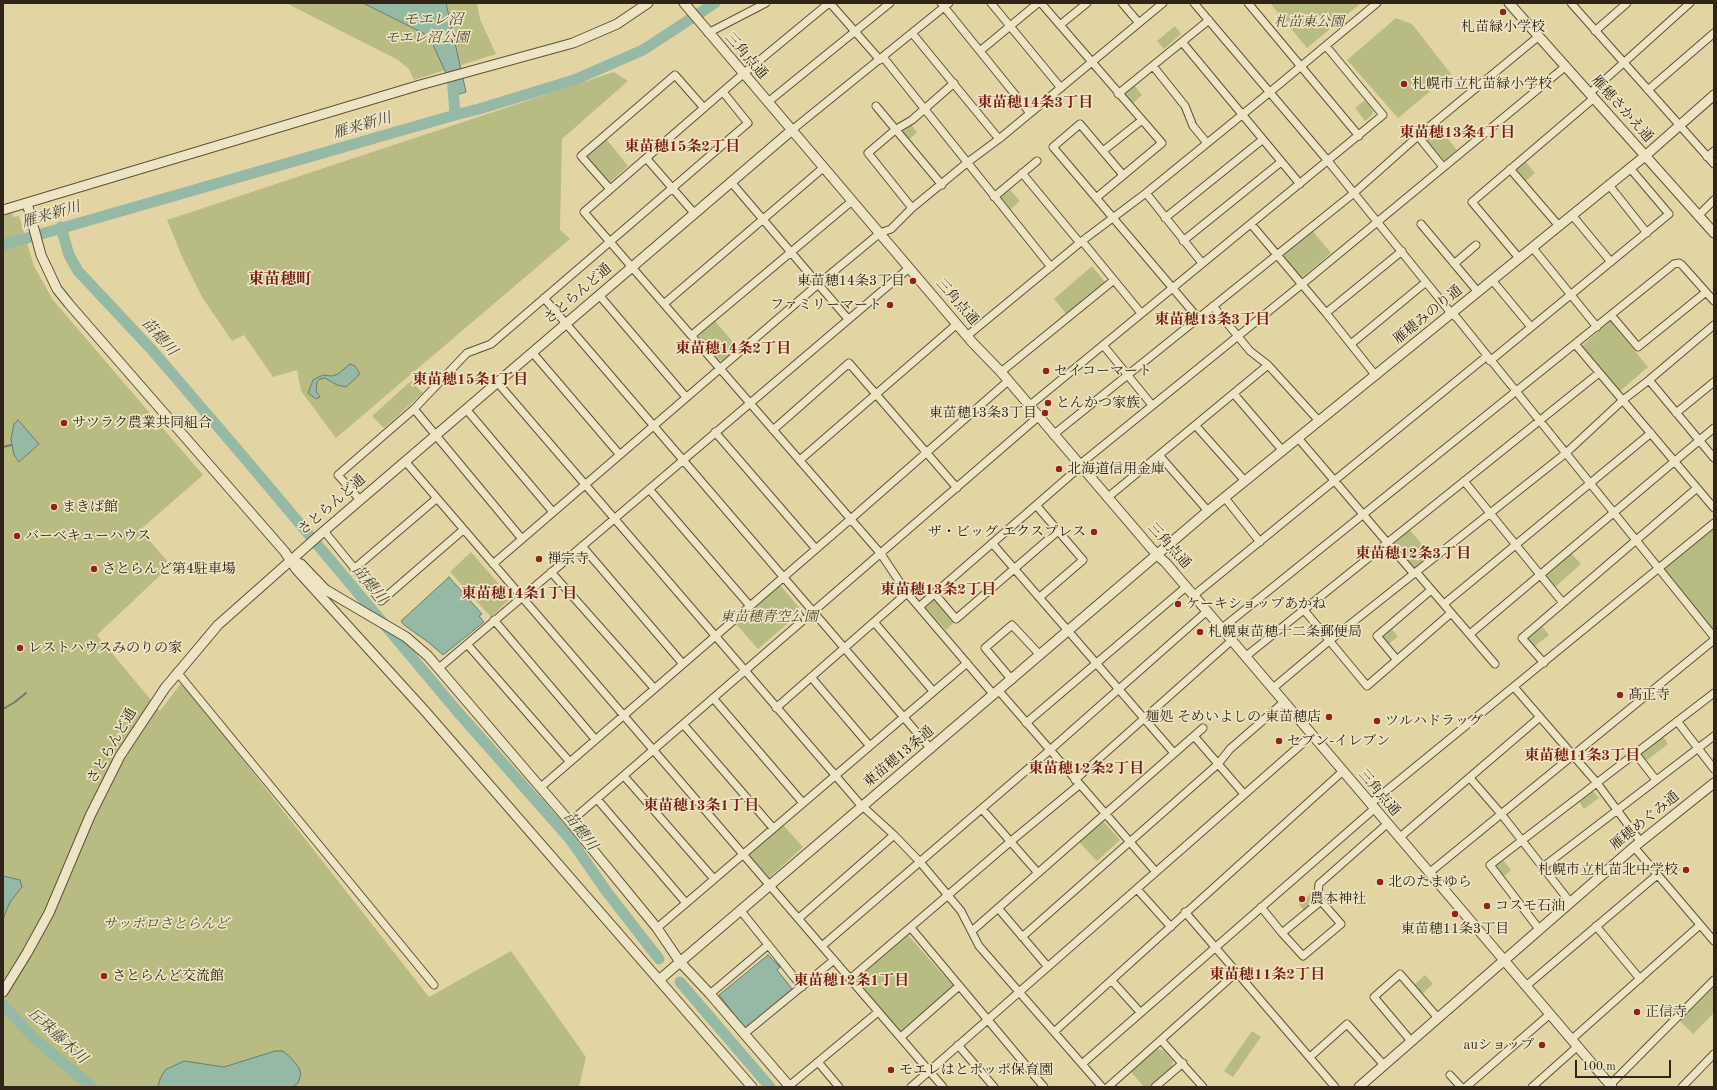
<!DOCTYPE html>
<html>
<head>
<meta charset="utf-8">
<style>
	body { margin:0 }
	#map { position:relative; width:1717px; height:1090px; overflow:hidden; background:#e3d5a3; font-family:"Old Standard TT",serif }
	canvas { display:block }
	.frame { position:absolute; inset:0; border:4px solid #302317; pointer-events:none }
	.scale { position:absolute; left:1575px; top:1060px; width:96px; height:18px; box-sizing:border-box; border:2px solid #302317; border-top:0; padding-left:5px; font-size:12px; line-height:14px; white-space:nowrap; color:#302317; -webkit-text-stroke:3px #ede4c3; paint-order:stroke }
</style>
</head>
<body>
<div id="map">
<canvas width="1717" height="1090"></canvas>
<div class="frame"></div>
<div class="scale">100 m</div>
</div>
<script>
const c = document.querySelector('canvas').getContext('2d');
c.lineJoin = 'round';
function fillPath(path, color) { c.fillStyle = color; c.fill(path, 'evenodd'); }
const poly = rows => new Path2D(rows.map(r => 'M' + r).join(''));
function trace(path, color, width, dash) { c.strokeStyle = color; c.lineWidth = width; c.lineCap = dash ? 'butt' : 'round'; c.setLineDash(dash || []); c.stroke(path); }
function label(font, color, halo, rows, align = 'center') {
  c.font = font + ' "Old Standard TT","Noto Serif JP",serif'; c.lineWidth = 3.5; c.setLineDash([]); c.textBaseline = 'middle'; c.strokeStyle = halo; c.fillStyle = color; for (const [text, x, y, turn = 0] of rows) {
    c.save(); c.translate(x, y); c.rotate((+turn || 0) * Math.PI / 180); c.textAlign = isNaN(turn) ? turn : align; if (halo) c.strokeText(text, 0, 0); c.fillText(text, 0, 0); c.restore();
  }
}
const green = poly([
	[286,3,477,3,480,19,496,54,414,80,409,69,398,60],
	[1270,3,1361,3,1307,48],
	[1396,18,1412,24,1451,74,1398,118,1347,60],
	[1175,26,1181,34,1164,49,1157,41],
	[614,72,628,81,562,139,560,230,570,239,336,438,301,391,297,370,273,377,244,335,232,341,202,297,183,259,167,220],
	[1134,85,1142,95,1131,105,1123,95],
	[1365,100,1373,111,1372,115,1365,121,1355,108],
	[911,125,917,132,909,140,902,132],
	[1438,126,1457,150,1445,160,1441,159,1425,140,1425,137],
	[606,139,628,166,610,182,606,181,588,160,588,154],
	[1525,161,1535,173,1526,181,1516,169],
	[1010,190,1020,201,1010,210,999,198],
	[12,213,14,217,19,216,34,266,53,300,203,475,140,530,171,565,97,635,160,711,182,682,429,997,511,951,586,1057,579,1087,3,1087,3,215],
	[1312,230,1331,253,1303,277,1299,277,1282,257,1283,253],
	[1092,266,1105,282,1067,315,1054,299],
	[715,321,738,348,723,361,719,360,699,337,700,334],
	[1610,321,1648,367,1620,391,1582,346],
	[411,381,423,393,384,428,372,416],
	[1714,527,1714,633,1663,569],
	[1409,529,1431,555,1415,569,1393,543],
	[471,552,511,598,491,617,450,572],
	[1571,553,1581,564,1555,587,1545,575],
	[780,585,802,611,758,649,736,624],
	[934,600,953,623,946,630,925,607],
	[1541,625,1549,635,1535,646,1527,637],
	[1392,629,1398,637,1388,644,1382,637],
	[1662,735,1668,744,1646,761,1639,752],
	[1592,790,1599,798,1584,809,1578,800],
	[1102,820,1120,840,1097,861,1079,842],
	[783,825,803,847,769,878,749,855],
	[1503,860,1511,870,1503,877,1494,867],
	[1313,891,1312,904,1304,911,1299,904],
	[908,935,954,987,900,1034,855,981],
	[1425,975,1433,984,1422,994,1414,985],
	[1714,985,1714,1013,1693,1034,1679,1020],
	[1252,1031,1261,1037,1233,1077,1224,1071],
	[1157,1049,1163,1050,1173,1061,1172,1068,1149,1087,1144,1087,1131,1072]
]);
const water = poly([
	[363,3,446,3,466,92,456,95,429,36,363,3],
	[350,364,355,366,359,372,359,375,346,387,337,385,325,378,320,379,317,382,316,391,320,397,316,399,308,393,313,380,323,375,332,376,338,374,350,364],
	[18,420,39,444,19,462,14,455,11,439,14,424,18,420],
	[449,577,482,614,479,616,484,622,443,655,428,642,404,625,401,621,449,577],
	[3,876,20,880,22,887,10,902,3,919,3,876],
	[768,955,780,967,777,970,793,990,748,1028,745,1028,719,995,768,955],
	[275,1051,283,1051,291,1058,299,1068,301,1074,298,1083,292,1087,158,1087,160,1079,165,1070,184,1061,224,1067,275,1051]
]);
const stream = poly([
	[3,447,11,445],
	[3,709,15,702,26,693]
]);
const river = poly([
	[452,75,455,115],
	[61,227,69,255,78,271,152,350,248,462,457,711,570,839,607,892,659,959],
	[3,245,455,115,479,109,574,80,643,50,715,3],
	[680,982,770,1087],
	[3,1005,36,1040,92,1087]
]);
const minor = poly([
	[829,3,743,74,584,212,881,554,907,593,994,695],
	[830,3,880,60],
	[941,3,1030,113],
	[991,3,1061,88],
	[1041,3,1162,143,1096,198],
	[1122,3,1139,23],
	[1194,3,1328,161,1451,313,1457,318,1714,637],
	[1248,3,1359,136],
	[1571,3,1714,164],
	[1060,25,1087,3],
	[1595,31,1627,3],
	[708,33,766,3],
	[912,33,999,139],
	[1182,42,1300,184],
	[980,51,1038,3],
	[883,57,1051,267],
	[1153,66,1185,106,1193,126,1207,143],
	[1648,90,1714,33],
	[1590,93,1690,3],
	[1118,94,1209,20],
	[768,102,890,3],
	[876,106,942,185],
	[792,130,949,3],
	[1418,136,1443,167],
	[1103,151,1142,120],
	[1707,157,1714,151],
	[647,159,694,213],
	[1510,169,1559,226],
	[1022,173,1080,243],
	[1123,175,1080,124,1053,147,1198,318],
	[731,182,848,319],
	[1609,185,1647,233],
	[610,189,581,156,675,75,704,108],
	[1146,193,1202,263],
	[994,197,1037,161],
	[912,208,868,153,895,130,912,120,954,83],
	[1572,215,1611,262],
	[1698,216,1714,200],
	[1165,218,1262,140],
	[1251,224,1326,313,1376,376],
	[1421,224,1478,292],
	[1082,241,1141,313],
	[1183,241,1281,162],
	[1532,247,1597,327],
	[1519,258,1472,202,1594,98],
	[1454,264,1476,245],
	[1492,280,1531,327],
	[599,295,686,397],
	[544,298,931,749],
	[665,303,823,168],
	[1213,306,1250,351,1268,365,1319,421],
	[1326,313,1402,251],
	[1611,315,1638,347,1706,292],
	[692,335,852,201],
	[967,336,1082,241,1146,193,1270,92,1377,3],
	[1351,344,1426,282],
	[1575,344,1714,508],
	[1103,345,1152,405],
	[532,352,620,455],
	[1490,361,1669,214,1630,168],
	[1001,372,1114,280],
	[1649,380,1714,458],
	[497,382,859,803,894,835,920,862,961,911,979,946,1102,1087],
	[1234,394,1283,451],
	[1029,406,1383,115,1326,46],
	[414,409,522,539],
	[466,409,553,512],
	[1676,413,1714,382],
	[1196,426,1245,481],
	[773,430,849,363,957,488],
	[715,432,816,549],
	[1053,435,1354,193,1418,136,1539,36],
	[1298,438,1414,574],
	[1159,455,1208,511],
	[800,460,957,324],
	[405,461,943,1087],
	[1079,465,1301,285,1566,66],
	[1464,481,1563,603],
	[649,489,750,606],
	[1107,498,1268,365],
	[1225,498,1260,542],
	[360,500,338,475,414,409,467,353,491,344,748,123,723,92],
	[1036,505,1083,560,1040,597],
	[324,531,381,601,463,530],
	[992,543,1174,753],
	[582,546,683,664],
	[493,564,816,286,880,233,891,229,912,208,968,162,999,139,1163,3],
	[354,569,436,499],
	[551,572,654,688],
	[1417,573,1495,664],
	[934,593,956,619,1058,531],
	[1193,596,1487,356],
	[1444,604,1651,433],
	[919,607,1081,466],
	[1304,610,1367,686,1451,613],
	[494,620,595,739],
	[874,622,933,691],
	[1221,629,1674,264,1679,263,1682,265,1714,301],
	[1470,634,1714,428],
	[467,644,569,761],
	[1245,657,1599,373],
	[1397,660,1377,636,1431,590],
	[1544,663,1522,638,1697,488],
	[439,668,909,268],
	[177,672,434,985],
	[811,677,869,745],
	[1012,680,985,648,1012,625,1040,655],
	[1514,687,1597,783,1640,841],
	[1272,689,1329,641,1566,453,1623,400,1649,380,1714,325],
	[999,691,1156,872],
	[713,698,803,803],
	[776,708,907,593],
	[1677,721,1714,769],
	[1026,723,1186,587],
	[683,724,773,828],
	[1194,736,1244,794],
	[1635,753,1656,780],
	[624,776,714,879],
	[1470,778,1502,815,1570,902],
	[1075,780,1231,641],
	[541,787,853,517,1008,381],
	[597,799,686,903],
	[1370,804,1714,523],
	[982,809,1038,873],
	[570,822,1038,417],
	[1399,838,1540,717],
	[1634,847,1714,941],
	[1543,867,1714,736],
	[1429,873,1714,640],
	[1137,889,1171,927],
	[1317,904,1319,884,1387,824],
	[1261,907,1282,933,1303,956,1341,924,1321,901,1282,933],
	[998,908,1048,967],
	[741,911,802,987],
	[1185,912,1335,1087],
	[799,918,894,835],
	[1596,926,1640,979],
	[657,928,967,663],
	[911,928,1044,1087],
	[1539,929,1490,865,1714,693],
	[972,931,1203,728],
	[1022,937,1218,764,1230,749,1284,702],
	[822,946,1050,750,1206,612],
	[850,979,1010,842,1079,785],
	[1112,981,1140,1012],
	[1526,986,1657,875],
	[710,994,768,945],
	[1054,1032,1343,771],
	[744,1034,834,960],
	[901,1037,959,986],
	[1572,1039,1700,925],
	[1161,1040,1203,1087],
	[1411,1041,1374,997,1400,974,1438,1018],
	[958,1045,994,1087],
	[1310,1057,1347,1024,1384,1065],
	[818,1062,839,1087],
	[1082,1064,1374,809],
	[1450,1075,1461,1087],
	[1610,1085,1714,980],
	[789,1086,878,1012],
	[911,1087,1312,735],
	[1108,1087,1237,972],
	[1155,1087,1183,1063],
	[1466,1087,1550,1014],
	[1532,1087,1578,1046],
	[1682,1087,1714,1054]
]);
const tertiary = poly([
	[684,3,972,342,1001,372,1157,555,1166,563,1612,1087],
	[1509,3,1714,233],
	[27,203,41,255,57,289,69,304,285,552,296,569,425,711,752,1087],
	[3,210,420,85,573,43,617,24,648,3],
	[292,561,301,564,326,590,406,637,428,656,570,822,657,928,680,962,710,994,790,1087],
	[659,980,1208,511,1645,156,1714,95],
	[3,992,27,953,49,913,90,816,120,756,165,688,218,625,324,531,792,130],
	[1359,1087,1634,847,1714,783]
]);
const markers = [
	[1503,12,4,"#8f2418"],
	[1404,84,4,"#8f2418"],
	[913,281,4,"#8f2418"],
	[890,305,4,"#8f2418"],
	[1046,371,4,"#8f2418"],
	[1048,403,4,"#8f2418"],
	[1045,413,4,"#8f2418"],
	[64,423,4,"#8f2418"],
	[1059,469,4,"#8f2418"],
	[54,507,4,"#8f2418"],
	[1094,532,4,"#8f2418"],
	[17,536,4,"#8f2418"],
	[539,559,4,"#8f2418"],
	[94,569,4,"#8f2418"],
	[1178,604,4,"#8f2418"],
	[1200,632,4,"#8f2418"],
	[20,648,4,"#8f2418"],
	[1620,695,4,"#8f2418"],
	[1329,717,4,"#8f2418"],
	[1377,721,4,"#8f2418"],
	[1279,741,4,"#8f2418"],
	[1686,870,4,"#8f2418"],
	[1380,882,4,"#8f2418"],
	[1302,899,4,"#8f2418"],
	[1487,906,4,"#8f2418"],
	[1455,914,4,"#8f2418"],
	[104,976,4,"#8f2418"],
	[1637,1012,4,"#8f2418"],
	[1542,1045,4,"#8f2418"],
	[891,1070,4,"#8f2418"]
];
const parkNames = [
	["札苗東公園",1309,22],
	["モエレ沼公園",427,38],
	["東苗穂青空公園",769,617],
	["サッポロさとらんど",166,924]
];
const poiNames = [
	["札苗緑小学校",1503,27,"center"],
	["札幌市立札苗緑小学校",1412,84],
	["東苗穂14条3丁目",905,281,"right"],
	["ファミリーマート",882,305,"right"],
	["セイコーマート",1054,371],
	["とんかつ家族",1056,403],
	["東苗穂13条3丁目",1037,413,"right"],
	["サツラク農業共同組合",72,423],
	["北海道信用金庫",1067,469],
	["まきば館",62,507],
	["ザ・ビッグ エクスプレス",1086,532,"right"],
	["バーベキューハウス",25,536],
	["禅宗寺",547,559],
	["さとらんど第4駐車場",102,569],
	["ケーキショップあかね",1186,604],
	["札幌東苗穂十二条郵便局",1208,632],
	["レストハウスみのりの家",28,648],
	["髙正寺",1628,695],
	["麺処 そめいよしの 東苗穂店",1321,717,"right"],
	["ツルハドラッグ",1385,721],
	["セブン-イレブン",1287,741],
	["札幌市立札苗北中学校",1678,870,"right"],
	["北のたまゆら",1388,882],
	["農本神社",1310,899],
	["コスモ石油",1495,906],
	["東苗穂11条3丁目",1455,929,"center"],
	["さとらんど交流館",112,976],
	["正信寺",1645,1012],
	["auショップ",1534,1045,"right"],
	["モエレはとポッポ保育園",899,1070]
];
const streetNames = [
	["三角点通",746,56,49],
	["雁穂さかえ通",1622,109,48],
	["さとらんど通",578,294,-41],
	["三角点通",957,302,49],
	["雁穂みのり通",1428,315,-39],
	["さとらんど通",332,505,-41],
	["三角点通",1169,546,48],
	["さとらんど通",112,746,-60],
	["東苗穂13条通",899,757,-40],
	["三角点通",1379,793,50],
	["雁穂めぐみ通",1645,821,-39]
];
const waterNames = [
	["モエレ沼",433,20],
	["雁来新川",362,126,-16],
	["雁来新川",51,215,-16],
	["苗穂川",159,337,48],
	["苗穂川",369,584,50],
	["苗穂川",580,831,52],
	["丘珠藤木川",57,1036,42]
];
const neighbourhoodNames = [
	["東苗穂14条3丁目",1035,103],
	["東苗穂13条4丁目",1457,133],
	["東苗穂15条2丁目",682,147],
	["東苗穂13条3丁目",1212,320],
	["東苗穂14条2丁目",733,349],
	["東苗穂15条1丁目",470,380],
	["東苗穂12条3丁目",1413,554],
	["東苗穂13条2丁目",938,590],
	["東苗穂14条1丁目",519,594],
	["東苗穂11条3丁目",1582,756],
	["東苗穂12条2丁目",1086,769],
	["東苗穂13条1丁目",701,806],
	["東苗穂11条2丁目",1267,975],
	["東苗穂12条1丁目",851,981]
];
const quarterNames = [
	["東苗穂町",280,280]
];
fillPath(green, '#b9bc82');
fillPath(water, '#95b9a4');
trace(water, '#6d7d6c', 1);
trace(stream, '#6d7d6c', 2);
trace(river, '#95b9a4', 11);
trace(minor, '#5d503a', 9);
trace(tertiary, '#5d503a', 11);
trace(minor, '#ede4c3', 7);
trace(tertiary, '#ede4c3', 9);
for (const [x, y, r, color] of markers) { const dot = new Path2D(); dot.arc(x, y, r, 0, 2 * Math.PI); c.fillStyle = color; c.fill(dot); trace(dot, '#ede4c3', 1.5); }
label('italic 14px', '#524932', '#ede4c3', parkNames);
label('14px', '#302317', '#ede4c3', poiNames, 'left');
label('14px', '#302317', '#ede4c3', streetNames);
label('italic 15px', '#49483a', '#ede4c3', waterNames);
label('bold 15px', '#7a1f14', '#ede4c3', neighbourhoodNames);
label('bold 16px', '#7a1f14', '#ede4c3', quarterNames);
</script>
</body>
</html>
